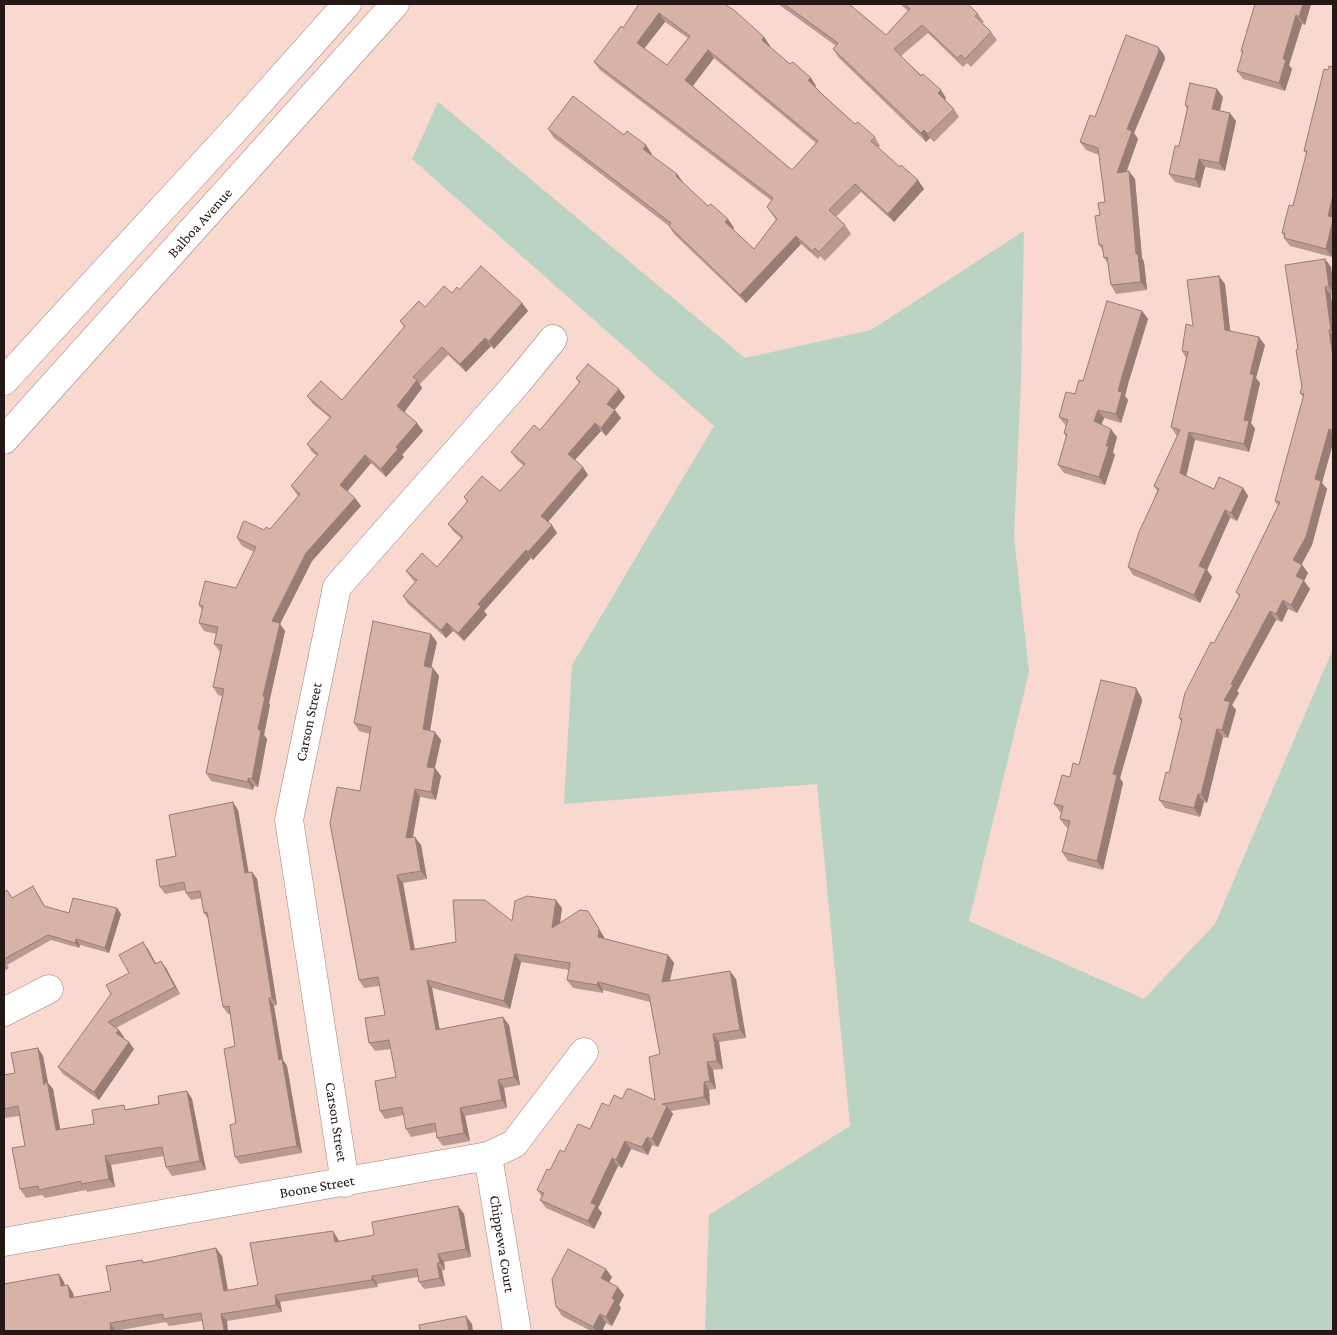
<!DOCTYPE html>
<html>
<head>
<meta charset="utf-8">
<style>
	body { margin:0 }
	#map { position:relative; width:1337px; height:1335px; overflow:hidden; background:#f8d8cf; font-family:"Crimson Pro",serif }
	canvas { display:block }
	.frame { position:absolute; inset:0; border:5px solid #231815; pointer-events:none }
</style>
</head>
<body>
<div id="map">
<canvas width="1337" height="1335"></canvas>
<div class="frame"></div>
</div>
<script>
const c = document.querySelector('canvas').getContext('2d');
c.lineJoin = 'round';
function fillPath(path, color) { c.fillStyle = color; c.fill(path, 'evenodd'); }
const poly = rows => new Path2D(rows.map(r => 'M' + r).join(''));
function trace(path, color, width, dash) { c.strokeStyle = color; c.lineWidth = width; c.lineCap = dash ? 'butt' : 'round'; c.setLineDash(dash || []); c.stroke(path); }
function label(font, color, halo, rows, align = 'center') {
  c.font = font + ' "Crimson Pro",serif'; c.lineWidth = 4; c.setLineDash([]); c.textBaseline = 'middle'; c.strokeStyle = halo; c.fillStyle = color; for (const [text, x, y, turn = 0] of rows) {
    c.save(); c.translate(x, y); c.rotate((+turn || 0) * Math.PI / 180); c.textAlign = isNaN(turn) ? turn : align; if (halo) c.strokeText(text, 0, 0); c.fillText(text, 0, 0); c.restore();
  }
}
const green = poly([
	[438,102,745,358,871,330,1024,231,1021,379,1014,537,1029,672,969,921,1144,999,1215,924,1333,649,1333,1331,705,1331,709,1215,850,1126,817,784,564,804,572,665,714,426,412,159]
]);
const minor = poly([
	[4,1012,49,989],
	[488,1156,517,1331],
	[345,1183,289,820,337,587,518,382,553,339],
	[4,1242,488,1156,514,1144,584,1052]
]);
const major = poly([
	[4,381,240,124,347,4],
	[4,440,395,4]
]);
const wall = poly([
	[639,4,764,37,770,46,769,47,790,64,811,78,816,86,815,87,855,124,875,137,880,146,878,148,924,189,894,222,861,192,836,217,845,225,851,234,825,261,820,256,818,259,801,244,746,303,674,234,669,226,554,138,548,129,624,135,652,154,651,155,677,174,683,183,708,206,728,219,734,228,733,229,754,249,776,220,767,207,772,201,600,70,594,62,623,28],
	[665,22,688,38,667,65,644,49],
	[714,58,816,143,792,170,693,86],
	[778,4,849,4,886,35,908,11,900,4,968,4,978,14,984,22,982,23,991,32,997,40,971,67,967,63,963,67,928,33,901,56,946,98,945,100,954,109,959,117,934,142,930,138,926,142,839,58,833,49,836,46],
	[1255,4,1311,4,1305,25,1302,24,1289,65,1292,69,1285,91,1243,79,1237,71,1242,53,1241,51],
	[1158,47,1164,55,1165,59,1134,133,1138,139,1127,171,1135,179,1142,258,1144,262,1147,290,1116,294,1111,285,1108,263,1104,258,1103,251,1099,245,1100,215,1105,202,1099,155,1086,150,1080,142,1095,117],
	[1333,64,1333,252,1332,257,1290,246,1284,238,1284,236,1282,233,1293,206,1298,186,1307,154,1304,151,1328,70,1333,67],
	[1223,97,1220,111,1236,121,1225,171,1205,167,1200,188,1175,182,1169,174,1179,146,1187,109,1185,105],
	[1325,259,1331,267,1333,282,1333,295,1331,295,1333,313,1333,443,1322,483,1327,489,1312,545,1302,564,1308,573,1304,581,1310,589,1297,613,1288,609,1282,622,1276,620,1237,691,1239,693,1232,705,1236,710,1228,738,1223,737,1207,803,1204,802,1200,817,1165,808,1159,800,1169,773,1182,723,1179,718,1214,643,1239,596,1236,592,1278,506,1275,501,1303,397,1300,393,1302,387,1298,349],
	[1225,284,1230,331,1265,345,1256,378,1260,383,1251,423,1255,429,1249,452,1195,440,1186,476,1214,489,1243,488,1248,496,1237,521,1230,518,1207,570,1212,577,1200,603,1133,575,1128,567,1157,491,1154,486,1177,436,1176,435,1171,427,1186,358,1182,351,1193,326],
	[459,290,522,303,528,311,494,349,491,346,466,372,448,355,420,384,422,388,404,412,423,431,402,455,404,457,386,477,371,463,347,491,355,498,361,506,312,561,280,624,285,631,269,703,270,705,264,735,267,739,258,787,254,786,253,790,211,781,206,773,222,696,218,695,213,687,220,652,214,644,216,634,204,631,199,623,202,610,199,605,236,588,254,552,242,546,237,538,270,529,298,496,291,486,317,456,312,452,307,444,330,418,313,404,307,396,342,400,404,327,400,321,425,307,452,293],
	[1142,311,1148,319,1128,384,1125,396,1128,400,1121,423,1104,418,1101,424,1117,437,1113,452,1115,455,1105,485,1064,473,1058,465,1066,437,1064,433,1066,426,1059,417,1083,381],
	[576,378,625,397,614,410,621,418,606,436,601,431,575,460,588,475,548,522,557,533,533,560,531,558,484,611,487,615,464,641,453,631,446,638,408,604,403,596,415,582,412,579,406,571,437,567,461,538,454,532,448,524,467,502,464,497,500,491,524,466,517,460,511,452,540,430,579,383],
	[437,642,431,667,433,668,439,676,430,731,441,740,435,768,441,776,436,800,420,797,413,837,421,845,427,879,403,883,415,949,456,942,512,921,562,908,560,923,588,911,604,937,604,939,668,955,674,963,670,981,736,979,746,1038,719,1042,723,1069,713,1070,716,1089,709,1090,710,1105,671,1111,673,1114,658,1147,652,1145,648,1155,631,1149,622,1168,618,1166,598,1208,602,1213,594,1229,546,1208,540,1200,542,1197,537,1190,564,1152,590,1129,609,1106,622,1099,655,1100,660,1054,650,1002,603,990,603,993,573,988,567,980,569,970,521,962,510,1009,432,988,440,1030,509,1025,520,1085,504,1088,507,1108,465,1116,470,1141,443,1146,437,1138,436,1132,411,1137,406,1129,404,1115,385,1119,380,1111,396,1077,391,1049,375,1051,369,1043,385,1015,380,986,364,988,359,980,360,791,370,734,359,731,354,723],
	[1136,688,1141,697,1142,701,1120,778,1123,783,1103,870,1068,861,1062,852,1068,828,1066,827,1060,819,1061,812,1060,812,1054,804,1079,765],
	[238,810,248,873,252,872,257,879,277,1005,274,1006,283,1060,287,1066,302,1153,240,1164,235,1157,235,1046,230,1014,228,1014,223,1007,208,919,204,913,202,898,191,900,186,893,186,890,165,894,160,887,176,856],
	[33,886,45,906,69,913,117,908,121,914,109,953,80,945,79,948,51,940,7,965,9,968,4,971,4,892,12,898],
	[148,949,156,964,166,968,180,994,116,1028,124,1037,123,1038,134,1049,99,1100,63,1074,58,1067,129,973],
	[38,1048,43,1056,48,1083,53,1089,60,1130,94,1124,127,1109,159,1104,187,1091,192,1099,206,1170,172,1176,166,1167,164,1156,111,1165,115,1187,87,1192,86,1190,45,1198,42,1195,26,1198,20,1189,25,1146,19,1116,4,1118,4,1075,15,1073],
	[458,1206,464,1214,471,1257,444,1262,445,1270,442,1271,445,1286,424,1289,419,1282,418,1277,377,1284,378,1287,280,1302,282,1312,227,1321,203,1321,169,1326,166,1322,115,1331,4,1331,59,1274,64,1282,65,1286,68,1285,73,1293,74,1297,111,1291,142,1260,144,1263,222,1256,228,1290,258,1285,338,1239,339,1241,374,1235],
	[612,1277,609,1282,624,1295,619,1305,621,1308,612,1326,606,1323,602,1331,591,1331,562,1316,556,1307]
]);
const shadedWall = poly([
	[1303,4,1311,4,1305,25,1299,17],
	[659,13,665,22,642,51,637,43],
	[1296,15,1302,24,1289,65,1292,69,1285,91,1279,83,1283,59],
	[764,37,770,46,768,48,762,40],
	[1158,47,1164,55,1165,59,1134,133,1138,139,1123,181,1117,173,1127,129],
	[708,50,714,58,691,88,685,80],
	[811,78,816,86,814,88,808,80],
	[1217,89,1223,97,1218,117,1212,109],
	[941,90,946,98,943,102,938,93],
	[1230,113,1236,121,1225,171,1219,163],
	[924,130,930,138,926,142,921,133],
	[646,145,652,154,649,157,643,149],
	[1199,159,1205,167,1200,188,1195,179],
	[1129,171,1135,179,1142,258,1144,262,1147,290,1141,282,1136,254],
	[677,174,683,182,682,184,676,176],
	[918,180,924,189,894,222,888,214],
	[1333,195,1333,252,1332,257,1326,249,1328,216],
	[728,219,734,228,731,231,725,222],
	[796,236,801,244,746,303,740,295],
	[1325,259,1331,267,1333,282,1333,292,1329,286],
	[1219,276,1225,284,1231,338,1225,330],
	[1325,287,1331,295,1333,313,1333,333,1331,330],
	[522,303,528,311,494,349,489,341],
	[1142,311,1148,319,1128,384,1125,396,1128,400,1121,423,1116,414,1118,391],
	[1329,330,1333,336,1333,357],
	[1259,337,1265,345,1256,378,1260,383,1251,423,1255,429,1249,452,1244,444,1244,420,1250,374],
	[485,338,491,346,466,372,460,364],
	[417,380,422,388,403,414,397,406],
	[619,389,625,397,613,412,607,404],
	[615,410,621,418,606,436,601,428],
	[1098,410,1104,418,1100,429,1094,421],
	[417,423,423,431,402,455,404,457,386,477,381,469,396,447],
	[595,423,601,431,573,462,568,454],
	[1111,429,1117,437,1113,452,1115,455,1105,485,1099,477],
	[1329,429,1333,436,1333,443,1322,483,1327,489,1312,545,1299,569,1293,560],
	[1189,432,1195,440,1185,481,1180,473],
	[365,455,371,463,346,493,340,485],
	[583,467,588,475,547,523,541,516],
	[1243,488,1248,496,1237,521,1231,513],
	[355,498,361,506,312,561,280,624,285,631,269,703,270,705,264,735,267,739,258,787,252,779,272,621,306,553],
	[1225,510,1230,518,1207,570,1212,577,1200,603,1194,595,1199,566],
	[552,525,557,533,533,560,528,552],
	[526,550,531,558,484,611,487,615,464,641,458,633,478,604],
	[1302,565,1308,573,1304,581,1310,589,1297,613,1291,605,1296,576],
	[1283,600,1288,609,1282,622,1276,614],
	[1270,611,1276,620,1237,691,1239,693,1232,705,1236,710,1228,738,1222,730,1224,700,1231,684],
	[447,623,453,631,446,638,441,630],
	[431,634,437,642,430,674,424,666],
	[433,668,439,676,429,737,423,729],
	[1136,688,1141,697,1142,701,1120,778,1123,783,1103,870,1097,861,1113,774],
	[1217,729,1223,737,1207,803,1201,794],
	[435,732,441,740,433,775,427,767],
	[435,768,441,776,436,800,431,792],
	[248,778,254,786,253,790,248,782],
	[415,789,420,797,411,846,406,838],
	[1198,794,1204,802,1200,817,1194,808],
	[233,802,238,810,250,880,245,873],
	[415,837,421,845,427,879,421,871],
	[252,872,257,879,277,1005,272,998],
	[397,875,403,883,416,958,411,950],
	[556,900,562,908,558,936,552,928],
	[117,908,121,914,109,953,105,948],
	[588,911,604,937,603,945,598,937],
	[76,939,80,945,79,948,75,943],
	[143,942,148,949,160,971,155,964],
	[515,954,521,962,510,1009,504,1001],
	[668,955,674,963,667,990,662,982],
	[161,961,166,968,180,994,175,987],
	[730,971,736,979,746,1038,740,1030],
	[427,980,432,988,441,1038,436,1030],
	[598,982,603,990,603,993,597,985],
	[269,998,274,1006,283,1060,287,1066,302,1153,297,1146,279,1060],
	[503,1017,509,1025,520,1085,514,1077],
	[119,1030,124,1037,121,1040,116,1033],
	[713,1034,719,1042,723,1069,717,1061],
	[129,1042,134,1049,99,1100,94,1092],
	[38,1048,43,1056,48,1083,53,1089,62,1139,56,1130,44,1085],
	[707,1062,713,1070,716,1089,710,1081],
	[498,1080,504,1088,507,1108,502,1100],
	[704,1082,709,1090,710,1105,704,1097],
	[187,1091,192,1099,206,1170,200,1161],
	[667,1106,673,1114,658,1147,652,1139],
	[460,1108,465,1116,470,1141,464,1133],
	[647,1137,652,1145,648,1155,642,1147],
	[625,1141,631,1149,622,1168,616,1160],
	[105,1156,111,1165,115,1187,109,1179],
	[612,1158,618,1166,598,1208,602,1213,594,1229,588,1221,591,1203],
	[458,1206,464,1214,471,1257,466,1249],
	[333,1231,338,1239,340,1250,335,1242],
	[216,1248,222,1256,229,1298,224,1291],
	[438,1254,444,1262,445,1270,440,1263],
	[437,1263,442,1271,445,1286,440,1278],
	[606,1269,612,1277,607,1286,601,1278],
	[59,1274,64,1282,66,1294,61,1286],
	[372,1276,377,1284,378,1287,372,1280],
	[68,1285,73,1293,75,1306,70,1298],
	[618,1287,624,1295,619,1305,621,1308,612,1326,606,1317,612,1298],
	[275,1295,280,1302,282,1312,276,1305],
	[221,1314,227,1321,228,1331,224,1331],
	[600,1314,606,1323,602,1331,596,1331,593,1327],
	[466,1316,472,1324,473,1331,469,1331],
	[110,1323,115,1331,111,1331]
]);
const building = poly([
	[639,4,724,4,734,10,764,37,762,40,790,64,793,62,811,78,808,80,824,96,855,124,858,122,875,137,871,141,900,167,901,165,918,180,888,214,855,184,829,210,845,225,819,252,815,248,812,251,796,236,740,295,669,226,671,223,548,129,573,96,624,135,627,131,646,145,643,149,677,174,676,176,708,206,711,204,728,219,725,222,754,249,777,219,767,207,773,198,594,62,621,26,623,28,639,4],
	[659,13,690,36,667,65,637,43,659,13],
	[708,50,818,141,792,170,685,80,708,50],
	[784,4,849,4,886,35,910,9,904,4,968,4,978,14,975,16,991,32,965,59,961,55,957,58,922,25,894,49,921,76,923,74,941,90,938,93,954,109,928,134,924,130,921,133,833,49,838,43,784,4],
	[1255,4,1303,4,1299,17,1296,15,1283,59,1286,60,1279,83,1237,71,1243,51,1241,51,1255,4],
	[1126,35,1158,47,1159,51,1127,129,1132,131,1117,173,1129,171,1136,254,1138,254,1141,282,1111,285,1107,257,1104,258,1102,245,1099,245,1095,216,1100,215,1098,203,1105,202,1098,148,1080,142,1090,115,1095,117,1126,35],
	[1333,64,1333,195,1328,216,1333,217,1333,220,1326,249,1284,238,1285,233,1282,233,1289,205,1293,206,1298,186,1307,151,1304,151,1324,69,1328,70,1329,66,1333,67,1333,64],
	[1190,83,1217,89,1212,109,1230,113,1219,163,1199,159,1195,179,1169,174,1175,146,1179,146,1188,106,1185,105,1190,83],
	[1325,259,1329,286,1325,287,1331,330,1329,330,1333,357,1333,431,1329,429,1315,479,1321,481,1306,537,1293,560,1302,565,1296,576,1304,580,1291,605,1283,600,1276,614,1270,611,1231,684,1233,685,1224,700,1230,702,1222,730,1217,729,1201,794,1198,794,1194,808,1159,800,1166,772,1169,773,1182,719,1179,718,1185,693,1211,642,1214,643,1240,595,1236,592,1280,502,1275,501,1304,394,1300,393,1302,387,1296,350,1298,349,1285,265,1325,259],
	[481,266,522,303,489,341,485,338,460,364,442,347,413,377,417,380,397,406,417,423,396,447,398,449,381,469,365,455,340,485,355,498,306,553,272,621,280,623,263,696,265,697,258,729,261,731,252,779,248,778,248,782,206,773,224,689,213,687,222,645,214,644,218,627,199,623,203,606,199,605,205,581,236,588,256,547,237,538,243,522,245,521,264,530,266,527,270,529,300,494,291,486,318,454,307,444,331,417,307,396,321,381,342,400,405,326,400,321,419,301,425,307,444,286,452,293,457,287,459,290,481,266],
	[1219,276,1225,330,1259,337,1250,374,1254,375,1244,420,1249,421,1244,444,1189,432,1180,473,1214,489,1219,477,1243,488,1231,513,1225,510,1199,566,1206,569,1194,595,1128,567,1139,532,1159,489,1154,486,1180,430,1171,427,1188,352,1182,351,1186,324,1193,326,1187,280,1219,276],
	[1107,301,1142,311,1122,376,1118,391,1122,392,1116,414,1098,410,1094,421,1111,429,1106,446,1109,446,1099,477,1058,465,1067,434,1064,433,1068,420,1059,417,1066,392,1075,394,1079,380,1083,381,1107,301],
	[588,364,619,389,607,404,615,410,601,428,595,423,568,454,583,467,541,516,552,525,528,552,526,550,478,604,481,607,458,633,447,623,441,630,403,596,417,580,406,571,422,553,437,567,463,537,448,524,468,501,464,497,482,476,500,491,525,464,511,452,534,425,540,430,580,382,576,378,588,364],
	[373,621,431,634,424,666,433,668,423,729,435,732,427,767,435,768,431,792,415,789,406,838,415,837,421,871,397,875,411,950,456,942,453,900,485,900,512,921,515,901,527,896,556,900,552,928,580,910,588,911,599,929,598,937,668,955,662,982,730,971,740,1030,713,1034,717,1061,707,1062,710,1081,704,1082,704,1097,662,1104,667,1106,652,1139,647,1137,642,1147,625,1141,616,1160,612,1158,591,1203,596,1205,588,1221,540,1200,544,1193,537,1190,547,1169,550,1170,560,1150,564,1152,578,1124,590,1129,602,1103,609,1106,614,1095,622,1099,627,1089,630,1089,655,1100,649,1057,660,1054,649,995,598,982,597,985,567,980,570,963,515,954,504,1001,427,980,436,1030,503,1017,514,1077,498,1080,502,1100,460,1108,464,1133,437,1138,435,1123,406,1129,402,1107,380,1111,375,1081,396,1077,389,1040,369,1043,365,1018,385,1015,378,977,359,980,330,823,337,787,360,791,371,727,354,723,373,621],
	[1101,680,1136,688,1136,692,1113,774,1117,775,1097,861,1062,852,1070,821,1060,819,1063,806,1054,804,1062,775,1070,777,1073,763,1079,765,1101,680],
	[233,802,245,873,252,872,272,998,269,998,279,1060,282,1059,297,1146,235,1157,230,1125,236,1123,224,1049,235,1046,229,1006,223,1007,207,912,204,913,200,891,186,893,184,882,160,887,156,860,176,856,169,815,233,802],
	[33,886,44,906,69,913,73,898,117,908,105,948,76,939,75,943,48,935,4,959,4,892,7,890,12,898,33,886],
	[143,942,155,964,161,961,175,987,108,1022,119,1030,116,1033,129,1042,94,1092,58,1067,111,994,106,985,129,973,119,955,143,942],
	[38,1048,44,1085,47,1081,56,1130,94,1124,92,1110,124,1105,125,1110,159,1104,158,1096,187,1091,200,1161,166,1167,162,1147,105,1156,109,1179,81,1184,81,1181,39,1190,38,1186,20,1189,12,1148,25,1146,18,1106,4,1109,4,1075,15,1073,11,1053,38,1048],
	[458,1206,466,1249,438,1254,440,1263,437,1263,440,1278,419,1282,417,1269,372,1276,372,1280,275,1295,276,1305,221,1314,224,1331,204,1331,201,1313,163,1319,163,1314,110,1323,111,1331,4,1331,4,1284,59,1274,61,1286,68,1285,70,1298,111,1291,106,1266,142,1260,143,1263,216,1248,224,1291,258,1285,250,1243,333,1231,335,1242,374,1235,372,1222,458,1206],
	[568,1249,606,1269,601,1278,618,1287,612,1298,615,1300,606,1317,600,1314,593,1327,556,1307,552,1279,568,1249],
	[466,1316,469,1331,420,1331,419,1325,466,1316]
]);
const streetNames = [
	["Balboa Avenue",200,223,-48],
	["Carson Street",309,722,-78],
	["Carson Street",336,1122,81],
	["Boone Street",317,1187,-10],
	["Chippewa Court",502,1244,81]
];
fillPath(green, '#bad3c3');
trace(minor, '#a0837b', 29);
trace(major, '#a0837b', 29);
trace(minor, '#fff', 28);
trace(major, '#fff', 28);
fillPath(wall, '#ba9990');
fillPath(shadedWall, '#977d75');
fillPath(building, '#d8b2a7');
trace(building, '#977d75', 1);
label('15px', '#231815', '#fff', streetNames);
</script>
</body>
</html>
